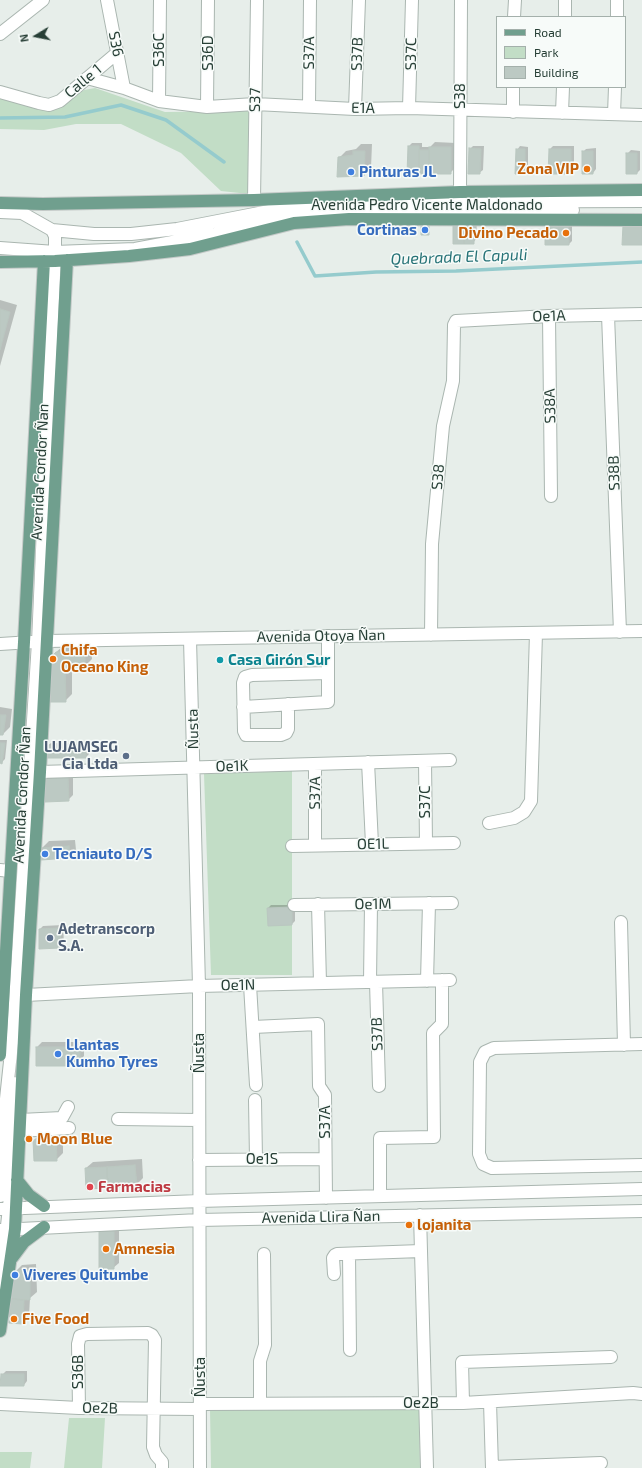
<!DOCTYPE html>
<html>
<head>
<meta charset="utf-8">
<style>
	body { margin:0 }
	#map { position:relative; width:642px; height:1468px; overflow:hidden; background:#e7eeea; font-family:"Exo 2",sans-serif }
	canvas { display:block }
	.legend { position:absolute; left:496px; top:16px; width:130px; height:72px; box-sizing:border-box; background:#f7fbf9; border:1px solid #a4b0ab; margin:0; padding:5px 7px; list-style:none; font-size:12px; color:#273f36 }
	.legend li { display:flex; align-items:center; gap:8px; height:20px }
	.legend b { width:20px; border:1px solid #a4b0ab }
	.north { position:absolute; left:16px; top:16px; width:40px; height:40px; -webkit-text-stroke:3px #f7fbf9; paint-order:stroke; rotate:260deg; font-size:11px; font-weight:700; line-height:16px; text-align:center; color:#273f36 }
	.north::after { content:''; display:block; margin:auto; width:14px; height:18px; background:#273f36; clip-path:polygon(50% 0,100% 100%,50% 72%,0 100%) }
</style>
</head>
<body>
<div id="map">
<canvas width="642" height="1468"></canvas>
<ul class="legend">
<li><b style="height:5px;background:#709f8e"></b>Road</li>
<li><b style="height:11px;background:#c2ddc6"></b>Park</li>
<li><b style="height:11px;background:#bcc9c3"></b>Building</li>
</ul>
<div class="north">N</div>
</div>
<script>
const c = document.querySelector('canvas').getContext('2d');
c.lineJoin = 'round';
function fillPath(path, color) { c.fillStyle = color; c.fill(path, 'evenodd'); }
const poly = rows => new Path2D(rows.map(r => 'M' + r).join(''));
function trace(path, color, width, dash) { c.strokeStyle = color; c.lineWidth = width; c.lineCap = dash ? 'butt' : 'round'; c.setLineDash(dash || []); c.stroke(path); }
function label(font, color, halo, rows, align = 'center') {
  c.font = font + ' "Exo 2",sans-serif'; c.lineWidth = 3; c.setLineDash([]); c.textBaseline = 'middle'; c.strokeStyle = halo; c.fillStyle = color; for (const [text, x, y, turn = 0] of rows) {
    c.save(); c.translate(x, y); c.rotate((+turn || 0) * Math.PI / 180); c.textAlign = isNaN(turn) ? turn : align; if (halo) c.strokeText(text, 0, 0); c.fillText(text, 0, 0); c.restore();
  }
}
const green = poly([
	[95,88,165,112,249,111,249,194,221,191,181,153,121,124,76,124,44,130,0,129,0,96,62,104,84,90],
	[292,771,292,975,211,975,204,774],
	[419,1408,420,1468,211,1468,210,1409],
	[69,1418,105,1418,102,1468,64,1468],
	[0,1452,32,1452,30,1468,0,1468]
]);
const shadow = poly([
	[435,142,456,143,455,168,450,173,409,146,412,143,422,143,422,147,430,147],
	[361,144,372,144,371,168,364,175,339,158,346,151,356,149],
	[473,146,484,146,483,170,479,173,470,149],
	[520,146,528,147,528,170,524,173,517,150],
	[553,146,574,146,574,170,570,173,550,149],
	[596,148,596,169,593,173,583,152,586,149],
	[631,150,640,151,640,170,637,173,627,154],
	[477,222,476,239,473,243,454,243],
	[549,223,572,223,572,241,569,244,546,226],
	[0,300,17,305,0,366],
	[64,645,91,645,92,659,85,666,72,666,72,694,65,701,53,655],
	[0,707,12,709,10,727,3,734,0,734],
	[0,740,7,740,5,759,2,762,0,762],
	[51,743,89,744,89,754,86,757,47,746],
	[73,770,73,795,68,800,46,801],
	[75,840,76,850,69,857,42,848,49,841],
	[271,905,295,905,295,921,292,924,268,908],
	[63,925,64,944,60,947,40,929,43,926],
	[42,1042,84,1042,84,1056,79,1061,73,1061,68,1065,37,1047],
	[41,1133,63,1133,63,1153,56,1160,34,1140],
	[142,1159,143,1178,136,1185,86,1168,93,1162],
	[119,1225,119,1263,113,1268,100,1230],
	[36,1264,37,1292,30,1298,29,1316,23,1323,11,1299,15,1272,22,1265],
	[6,1371,27,1371,27,1381,24,1385,2,1375]
]);
const stream = poly([
	[0,118,65,117,121,105,166,120,224,162],
	[297,242,315,276,376,272,456,271,642,262]
]);
const building = poly([
	[408,146,419,146,419,174,407,174,408,146],
	[429,147,451,147,451,174,429,174,429,147],
	[469,148,481,149,480,174,468,174,469,148],
	[516,149,525,149,525,174,515,174,516,149],
	[549,149,571,149,571,174,548,174,549,149],
	[419,150,429,150,429,174,419,174,419,150],
	[353,151,365,151,364,176,337,177,338,157,353,155,353,151],
	[582,151,593,151,593,174,582,174,582,151],
	[626,153,637,153,637,174,626,174,626,153],
	[421,224,429,224,429,235,421,235,421,224],
	[453,224,464,225,464,244,453,244,453,224],
	[464,225,474,225,474,244,464,244,464,225],
	[623,225,642,225,642,245,622,245,623,225],
	[545,226,569,226,569,245,545,245,545,226],
	[0,309,10,312,0,350,0,309],
	[85,651,85,667,65,667,66,702,50,702,49,662,53,655,56,652,85,651],
	[0,715,6,715,3,735,0,735,0,715],
	[0,743,5,743,2,764,0,763,0,743],
	[46,746,86,746,86,758,46,758,46,746],
	[44,775,68,775,69,801,45,802,44,775],
	[69,846,70,858,41,860,41,848,69,846],
	[292,907,292,925,268,926,267,908,292,907],
	[60,928,61,948,39,949,39,929,60,928],
	[36,1047,80,1047,80,1062,68,1062,68,1066,36,1066,36,1047],
	[56,1139,57,1161,34,1161,33,1140,56,1139],
	[135,1165,137,1186,108,1188,107,1167,135,1165],
	[107,1167,108,1188,86,1189,85,1168,107,1167],
	[99,1230,114,1230,114,1269,99,1269,99,1230],
	[30,1270,30,1300,10,1299,14,1271,30,1270],
	[10,1299,24,1300,23,1324,9,1323,10,1299],
	[1,1374,24,1374,24,1386,0,1386,1,1374]
]);
const minor = poly([
	[107,0,124,88],
	[514,17,515,0],
	[565,17,565,0],
	[617,17,617,0],
	[0,34,43,0],
	[87,78,124,88,159,101,207,107,255,104,355,109,409,108,642,115],
	[0,92,39,103,49,105,60,101,117,53],
	[159,101,160,0],
	[309,106,310,0],
	[207,107,208,0],
	[409,108,412,0],
	[355,109,359,0],
	[513,112,513,87],
	[562,113,563,87],
	[614,114,615,87],
	[460,192,461,0],
	[254,200,257,0],
	[0,212,22,213,52,230,94,234,131,234,177,229,295,206,373,202,642,201],
	[0,248,55,252,135,249,215,234,272,219,299,215,373,212,573,210],
	[608,315,620,632],
	[549,316,551,496],
	[431,635,432,544,443,426,453,381,454,325,456,321,549,316,642,314],
	[190,639,199,986,200,1468],
	[0,644,47,641,642,631],
	[288,704,288,729,286,733,281,735,246,735,244,731,243,683,245,677,252,675,328,673],
	[243,707,328,702,328,636],
	[425,761,426,843],
	[368,762,372,844],
	[40,772,450,760],
	[489,823,514,818,524,812,531,801,536,633],
	[315,845,315,764],
	[292,846,454,843],
	[0,870,10,871],
	[318,904,320,983],
	[294,905,452,903],
	[621,922,624,1045],
	[427,981,429,903],
	[370,982,371,904],
	[376,982,379,1086],
	[250,985,256,1085],
	[26,995,199,986,450,980],
	[253,1027,318,1024,319,1086,325,1095,326,1198],
	[642,1044,494,1048,485,1052,480,1062,479,1154,483,1164,492,1168,642,1165],
	[255,1100,256,1159],
	[118,1119,199,1120],
	[20,1120,62,1118,68,1107],
	[20,1131,69,1128],
	[199,1160,325,1159],
	[0,1196,5,1108,13,1034,38,642,55,252,55,236,52,230],
	[380,1196,380,1138,434,1137,433,1033,442,1024,442,980],
	[0,1209,199,1201,642,1189],
	[420,1215,427,1468],
	[0,1230,199,1220,642,1211],
	[349,1254,350,1350],
	[334,1274,333,1258,335,1255,337,1254,421,1251],
	[0,1287,9,1208,13,1140,14,1083],
	[490,1402,492,1468],
	[463,1403,462,1362,611,1357],
	[0,1404,79,1408,200,1409],
	[200,1404,463,1403,633,1393,642,1394],
	[260,1404,260,1361,265,1345,264,1254],
	[79,1408,78,1344,80,1336,87,1334,148,1333,152,1335,155,1340,153,1447,156,1455,162,1462,162,1468],
	[492,1467,601,1463]
]);
const major = poly([
	[0,203,43,204,254,200,460,192,642,190],
	[0,262,55,261,129,256,190,249,294,223,349,219,642,220],
	[0,1055,24,642,44,261],
	[17,1180,29,1195,44,1206],
	[12,1258,24,1242,44,1227],
	[0,1331,15,1229,26,995,40,772,67,260]
]);
const markers = [
	[587,169,4,"#e8710a"],
	[351,172,4,"#3f7fe0"],
	[425,230,4,"#3f7fe0"],
	[566,233,4,"#e8710a"],
	[53,659,4,"#e8710a"],
	[220,660,4,"#0f9aa8"],
	[126,756,4,"#5c6f8a"],
	[45,854,4,"#3f7fe0"],
	[50,938,4,"#5c6f8a"],
	[58,1054,4,"#3f7fe0"],
	[29,1139,4,"#e8710a"],
	[90,1187,4,"#e0444e"],
	[409,1225,4,"#e8710a"],
	[106,1249,4,"#e8710a"],
	[15,1275,4,"#3f7fe0"],
	[14,1319,4,"#e8710a"]
];
const streetNames = [
	["S36",116,44,79],
	["S36C",159,50,-90],
	["S36D",208,53,-90],
	["S37A",309,53,-89],
	["S37B",357,54,-88],
	["S37C",411,54,-89],
	["Calle 1",83,81,-40],
	["S38",460,96,-90],
	["S37",255,100,-89],
	["E1A",363,108,1],
	["Avenida Pedro Vicente Maldonado",427,205],
	["Oe1A",549,316,-2],
	["S38A",550,406,-91],
	["Avenida Condor Ñan",40,472,-87],
	["S38B",614,473,-92],
	["S38",438,477,-85],
	["Avenida Otoya Ñan",321,636,-1],
	["Ñusta",193,729,-91],
	["Oe1K",232,766,-2],
	["S37A",315,793,-89],
	["Avenida Condor Ñan",22,795,-87],
	["S37C",425,802,-90],
	["OE1L",373,844,-1],
	["Oe1M",373,904,-1],
	["Oe1N",238,985,-1],
	["S37B",377,1034,-92],
	["Ñusta",199,1053,-90],
	["S37A",325,1122,-90],
	["Oe1S",262,1159],
	["Avenida Llira Ñan",321,1217,-1],
	["S36B",78,1372,-90],
	["Ñusta",200,1377,-90],
	["Oe2B",421,1403],
	["Oe2B",100,1408,1]
];
const foodNames = [
	["Zona VIP",579,169,"right"],
	["Divino Pecado",558,233,"right"],
	["Chifa",61,650],
	["Oceano King",61,667],
	["Moon Blue",37,1139],
	["lojanita",417,1225],
	["Amnesia",114,1249],
	["Five Food",22,1319]
];
const shopNames = [
	["Pinturas JL",359,172],
	["Cortinas",417,230,"right"],
	["Tecniauto D/S",53,854],
	["Llantas",66,1045],
	["Kumho Tyres",66,1062],
	["Viveres Quitumbe",23,1275]
];
const cultureNames = [
	["Casa Girón Sur",228,660]
];
const serviceNames = [
	["LUJAMSEG",118,747],
	["Cia Ltda",118,764],
	["Adetranscorp",58,929,"left"],
	["S.A.",58,946,"left"]
];
const healthNames = [
	["Farmacias",98,1187]
];
const waterNames = [
	["Quebrada El Capuli",459,257,-2]
];
fillPath(green, '#c2ddc6');
fillPath(shadow, '#0003');
trace(stream, '#95cbcd', 3.5);
fillPath(building, '#bcc9c3');
trace(building, '#bac7c0', 1);
trace(minor, '#aab6b0', 14);
trace(major, '#c3c9c7', 14);
trace(minor, '#fff', 12);
trace(major, '#709f8e', 12);
for (const [x, y, r, color] of markers) { const dot = new Path2D(); dot.arc(x, y, r, 0, 2 * Math.PI); c.fillStyle = color; c.fill(dot); trace(dot, '#f7fbf9', 1.5); }
label('15px', '#273f36', '#f7fbf9', streetNames);
label('bold 15px', '#c56008', '#f7fbf9', foodNames, 'left');
label('bold 15px', '#366cbe', '#f7fbf9', shopNames, 'left');
label('bold 15px', '#0d838f', '#f7fbf9', cultureNames, 'left');
label('bold 15px', '#4e5e75', '#f7fbf9', serviceNames, 'right');
label('bold 15px', '#be3a42', '#f7fbf9', healthNames, 'left');
label('italic 16px', '#267276', '#f7fbf9', waterNames);
</script>
</body>
</html>
